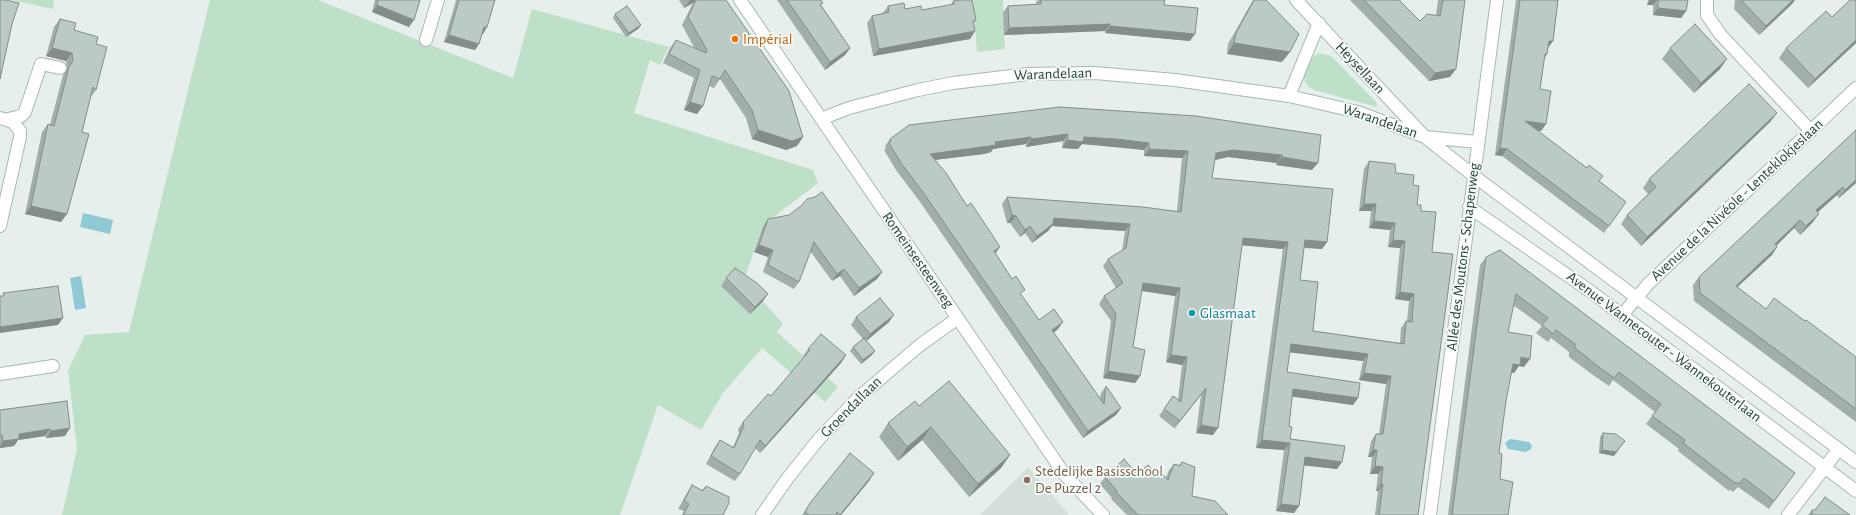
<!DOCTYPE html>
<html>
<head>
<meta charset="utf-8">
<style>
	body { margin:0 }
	canvas { display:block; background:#e6efeb }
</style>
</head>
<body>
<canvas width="1856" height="515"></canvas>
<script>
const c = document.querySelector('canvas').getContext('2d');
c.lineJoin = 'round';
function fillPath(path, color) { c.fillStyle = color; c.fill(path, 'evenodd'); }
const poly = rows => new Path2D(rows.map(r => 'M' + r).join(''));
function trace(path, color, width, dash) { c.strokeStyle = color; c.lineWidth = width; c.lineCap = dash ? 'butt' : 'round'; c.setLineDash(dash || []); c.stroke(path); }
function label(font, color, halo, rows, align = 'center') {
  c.font = font + ' "Alegreya Sans",sans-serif'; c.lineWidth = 3.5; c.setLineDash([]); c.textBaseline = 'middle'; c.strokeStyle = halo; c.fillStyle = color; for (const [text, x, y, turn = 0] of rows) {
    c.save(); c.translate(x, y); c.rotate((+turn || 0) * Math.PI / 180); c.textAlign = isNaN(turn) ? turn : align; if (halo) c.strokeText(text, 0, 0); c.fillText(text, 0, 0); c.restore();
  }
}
const built = poly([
	[1028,467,1069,515,980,515]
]);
const green = poly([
	[12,0,54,0,53,9],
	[210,0,318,0,513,78,532,9,669,47,660,65,650,60,634,113,813,170,818,183,763,225,744,280,783,324,777,332,838,387,825,402,762,348,723,393,701,430,658,405,620,515,62,515,77,449,68,371,85,335,129,332],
	[973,0,1003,0,1005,49,977,52],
	[1319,53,1331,56,1377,103,1377,107,1314,90,1309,87,1305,82,1303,74,1310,59]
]);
const water = poly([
	[83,213,113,220,110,234,80,227],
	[81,276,86,308,75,310,70,278],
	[1510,439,1529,442,1532,446,1531,449,1526,452,1508,449,1505,443]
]);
const minor = poly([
	[740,0,1052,456,1064,474,1103,515],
	[1296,0,1425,137,1474,176,1856,462],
	[1707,0,1707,15,1720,34,1811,131],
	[426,40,438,0],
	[1289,96,1319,23],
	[0,118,13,122,20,131,20,137,0,226],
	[8,119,21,116,25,112,41,64,60,68],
	[821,119,849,108,918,90,953,83,1028,74,1095,73,1175,80,1289,96,1358,112,1425,137,1478,142],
	[1469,207,1590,291,1856,491],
	[1622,315,1649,283,1856,88],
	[0,374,53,366],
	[762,515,787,479,818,440,859,397,920,345,958,318],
	[1430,515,1497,0],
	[1788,515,1839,449]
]);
const wall = poly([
	[375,0,420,0,409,27,372,12],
	[456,0,495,0,487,27,483,34,482,34,475,50,444,42],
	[679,0,726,0,803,137,797,146,786,150,752,139,746,118,720,79,714,88,709,86,697,114,684,110,694,78,663,63,670,48,676,40,695,49,682,25,693,3,684,8],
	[777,0,821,0,821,5,850,48,845,55,825,70],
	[1038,0,1159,0,1190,41,1105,33,1105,31,1004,35,1003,12,1008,6,1036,4,1036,2],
	[1253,0,1266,0,1282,62,1227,54,1228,44],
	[1350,0,1401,0,1400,1,1420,21,1436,15,1438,0,1465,0,1450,77,1429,81],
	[1516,0,1558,0,1553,41,1548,47,1547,54,1544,59,1540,89,1546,124,1541,131,1538,131,1599,181,1626,202,1604,233,1502,156,1495,155],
	[1648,0,1688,0,1686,11,1681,18,1653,15,1653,5,1647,5],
	[1735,0,1795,0,1792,4,1759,35,1734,9],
	[1856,0,1856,43,1808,88,1779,58,1786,48,1832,17],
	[953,1,976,20,974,23,975,31,970,39,873,56,867,23,872,16,883,13,888,6,905,9,922,10,951,5],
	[615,14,641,25,638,29,626,37,613,18],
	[60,19,74,30,96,44,96,90,90,98,61,222,25,214,42,132,48,124,50,125,63,75,67,69,66,61,46,56,54,27],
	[1670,48,1720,69,1694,93,1662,59],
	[1777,113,1770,122,1641,246,1621,224,1627,215,1648,194,1643,188,1649,179],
	[1196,116,1312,170,1276,165,1277,163,1228,157,1215,160,1212,178,1327,242,1322,249,1304,248,1300,280,1313,331,1400,343,1401,328,1406,321,1407,321,1409,301,1395,299,1400,248,1388,247,1390,230,1369,228,1371,211,1359,211,1364,169,1369,161,1396,173,1413,185,1417,205,1421,211,1432,252,1418,515,1375,515,1378,491,1376,491,1378,474,1370,474,1372,457,1368,457,1371,441,1376,434,1379,434,1386,384,1359,380,1363,361,1290,352,1287,372,1358,398,1353,405,1292,396,1289,426,1290,439,1342,462,1337,469,1304,465,1299,506,1294,513,1276,511,1284,450,1256,448,1283,249,1242,245,1213,435,1196,433,1201,395,1174,429,1174,428,1159,416,1173,396,1178,399,1182,365,1166,362,1175,296,1141,291,1133,347,1140,376,1135,383,1103,378,1111,321,1099,304,1104,296,1116,288,1103,266,1108,259,1122,251,1125,231,1052,226,1048,231,1032,243,1025,233,1020,237,1010,223,1007,223,1002,204,1007,197,1177,211,1182,158,1144,156,1144,150,1111,146,1082,144,1078,149,1062,148,1063,141,1026,147,1026,144,993,149,991,152,984,154,935,160,1021,295,1039,320,1058,329,1053,333,1100,399,1101,393,1106,386,1121,408,1116,415,1083,438,920,202,896,170,884,150,886,148,885,146,890,139],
	[1856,130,1856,183,1839,198,1837,195,1818,212,1813,222,1800,235,1794,228,1776,246,1777,247,1772,255,1737,287,1766,309,1805,321,1856,357,1856,422,1694,301,1693,285,1699,277],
	[768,219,882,272,877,279,854,296,840,276,832,281,810,251,799,282,794,289,763,272,768,257,754,252,763,226],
	[1486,257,1789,481,1769,509,1738,487,1733,492,1730,490,1729,491,1678,451,1679,449,1646,424,1655,412,1613,380,1609,386,1593,375,1569,357,1569,352,1551,338,1548,342,1536,333,1542,326,1513,305,1508,332,1524,367,1519,366,1514,373,1511,373,1506,401,1499,453,1500,479,1508,515,1448,515,1480,265],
	[726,278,763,301,750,314,721,286],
	[856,317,889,322,866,341,872,355,861,364,850,351,853,347,863,339,851,325],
	[808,349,846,355,841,363,760,453,755,448,740,474,735,481,706,464,715,447,720,440,733,447,739,433,738,429,743,422,771,396,805,357,803,356],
	[67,401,65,436,46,438,45,436,18,440,14,446,0,448,0,410],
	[919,406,1010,455,1001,468,969,497,922,440,898,461,879,437,888,423],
	[1603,433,1614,456,1599,453,1600,437],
	[1182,462,1192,496,1228,515,1127,515,1111,499,1112,498,1100,484,1105,477,1137,474,1157,475,1166,478,1169,470,1174,464,1179,465],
	[874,473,869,481,841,515,802,515,810,503],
	[692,485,702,490,706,486,723,515,682,515,684,511,678,509,687,493],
	[1812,510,1850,515,1808,515]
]);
const shadedWall = poly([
	[690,0,695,0,693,3,684,8],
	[1650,0,1657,0,1653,5,1647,5],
	[1793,0,1795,0,1792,4,1759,35,1766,26],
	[377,5,414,20,409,27,372,12],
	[1658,8,1686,11,1681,18,1653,15],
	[1110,24,1105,31,1004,35,1009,28],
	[641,25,638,29,626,37,629,33],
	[1110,26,1195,34,1190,41,1105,33],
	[484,27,487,27,483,34,479,33],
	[975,31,970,39,873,56,879,49],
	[449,35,479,44,475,50,444,42],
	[1856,40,1856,43,1808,88,1815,79],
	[1549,41,1553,41,1548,48],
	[1234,43,1290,52,1282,62,1227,54],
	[52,48,72,53,66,61,46,56],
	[850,48,845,55,825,70,830,62],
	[1545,54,1547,54,1542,62],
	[1727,59,1720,69,1694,93,1701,83],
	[1456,69,1450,77,1429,81,1435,73],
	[690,102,703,106,697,114,684,110],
	[1777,113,1770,122,1641,246,1647,237],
	[1525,121,1546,124,1541,131,1520,128],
	[758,130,803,137,797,146,786,150,752,139],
	[1068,134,1063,141,1026,147,1031,139],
	[1031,137,1026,144,993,149,991,152,984,154,925,161,930,154,995,142],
	[1084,137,1116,139,1149,143,1144,150,1082,144,1078,149,1062,148,1067,140],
	[1500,148,1507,149,1502,156,1495,155],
	[1149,149,1188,151,1182,158,1144,156],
	[1233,150,1282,155,1277,163,1228,157,1211,161,1216,153],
	[1282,157,1318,163,1312,170,1276,165],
	[1856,180,1856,183,1839,198,1845,190],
	[1843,187,1837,195,1810,219,1816,210],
	[1364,204,1376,204,1371,211,1359,211],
	[31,206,67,214,61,222,25,214],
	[1819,214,1813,222,1800,235,1806,226],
	[1012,215,1016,216,1010,223,1007,223],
	[1054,218,1130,224,1125,231,1052,226,1048,231,1032,243,1037,236],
	[1800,220,1794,228,1769,253,1775,244],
	[1374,221,1395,223,1390,230,1369,228],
	[1030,226,1025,233,1020,237,1025,230],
	[1243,238,1288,242,1283,249,1238,245],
	[1305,240,1327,242,1322,249,1300,247],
	[1393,240,1405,241,1400,248,1388,247],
	[759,245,773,250,768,257,754,252],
	[1000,247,995,254,994,251],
	[1777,247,1772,255,1730,294,1736,286],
	[844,269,840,276,832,281,837,274],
	[882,272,877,279,854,296,859,288],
	[1143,283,1180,288,1175,296,1137,290],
	[1400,292,1414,294,1409,301,1395,299],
	[768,294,763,301,750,314,755,307],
	[894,315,889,322,865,342,870,334],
	[63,318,58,325,0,333,0,327],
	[1063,322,1058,329,1047,338,1052,330],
	[1291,344,1368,354,1363,361,1286,352],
	[875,351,872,355,861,364,863,360],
	[846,355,841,363,760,453,765,446],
	[1171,355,1187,357,1182,365,1166,362],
	[1521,357,1530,359,1524,367,1519,366,1514,373,1507,372,1513,364],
	[1108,371,1140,376,1135,383,1103,378],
	[1364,373,1391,376,1386,384,1359,380],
	[1206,388,1201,395,1174,429,1179,422],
	[1293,389,1358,398,1353,405,1288,396],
	[1121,408,1116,415,1083,438,1088,431],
	[1201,425,1218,428,1213,435,1196,433],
	[931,427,922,440,898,461,907,447],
	[70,428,65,436,46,438,51,431],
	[50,429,45,436,18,440,14,446,0,448,0,446,3,441,19,434],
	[1262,440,1290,443,1284,450,1256,448],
	[1625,441,1614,456,1599,453,1602,450],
	[1373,450,1377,450,1372,457,1368,457],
	[1010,455,1001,468,969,497,978,484],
	[1305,457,1342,462,1337,469,1300,465],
	[1375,466,1383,467,1378,474,1370,474],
	[874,473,869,481,841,515,840,515],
	[1381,484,1383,484,1378,491,1376,491],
	[1281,504,1299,506,1294,513,1276,511]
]);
const building = poly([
	[0,0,6,0,19,3,12,24,0,79,0,0],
	[378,0,420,0,414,20,377,5,378,0],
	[459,0,495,0,487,27,484,27,479,44,449,35,459,0],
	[696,0,726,0,789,91,803,137,792,141,758,130,752,110,725,70,720,79,712,76,703,106,690,102,700,70,669,54,676,40,706,53,707,50,688,17,696,0],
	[787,0,821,0,823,3,820,4,850,48,830,62,787,0],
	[960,0,972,0,976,20,973,21,975,31,879,49,872,16,889,12,888,6,904,3,905,9,921,6,922,10,954,4,953,1,960,0],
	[1041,0,1165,0,1164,5,1198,8,1195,34,1110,26,1110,24,1009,28,1008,6,1041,4,1041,0],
	[1254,0,1266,0,1299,34,1290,52,1234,43,1236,33,1254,0],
	[1364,0,1399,0,1420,21,1427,14,1440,16,1443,0,1465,0,1456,69,1435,73,1364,0],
	[1520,0,1558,0,1553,41,1549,41,1547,54,1545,54,1540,89,1551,91,1546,124,1525,121,1587,168,1589,165,1603,176,1599,181,1626,202,1609,226,1507,149,1500,148,1520,0],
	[1658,0,1688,0,1686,11,1658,8,1658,0],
	[1741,0,1793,0,1766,26,1741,0],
	[1850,0,1856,0,1856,40,1815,79,1786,48,1826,11,1832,17,1850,0],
	[627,6,641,25,629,33,615,14,627,6],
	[60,19,76,23,74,30,98,37,96,44,107,47,96,90,93,87,82,132,89,134,67,214,31,206,48,124,54,126,69,67,73,61,72,53,52,48,60,19],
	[1695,24,1727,59,1701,83,1670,48,1695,24],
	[1749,84,1777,113,1647,237,1627,215,1656,187,1649,179,1749,84],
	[1060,107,1196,116,1321,135,1318,163,1282,157,1282,155,1233,150,1216,153,1212,178,1333,189,1327,242,1305,240,1300,280,1318,282,1313,331,1404,344,1406,321,1412,322,1414,294,1400,292,1405,241,1393,240,1395,223,1374,221,1376,204,1364,204,1369,161,1395,164,1396,173,1414,175,1413,185,1419,186,1417,205,1421,205,1421,211,1436,212,1432,252,1453,254,1418,515,1379,515,1383,484,1381,484,1383,467,1375,466,1377,450,1373,450,1376,434,1383,434,1391,376,1364,373,1368,354,1291,344,1287,372,1360,383,1358,398,1293,389,1289,426,1292,427,1290,439,1345,446,1342,462,1305,457,1299,506,1281,504,1290,443,1262,440,1288,242,1243,238,1218,428,1201,425,1206,388,1179,422,1179,420,1164,409,1173,396,1181,402,1187,357,1171,355,1180,288,1143,283,1133,347,1145,350,1140,376,1108,371,1116,314,1104,296,1123,283,1108,259,1126,248,1130,224,1054,218,1053,224,1037,236,1030,226,1025,230,1016,216,1012,215,1007,197,1143,207,1181,212,1188,151,1149,149,1149,143,1116,139,1084,137,1083,142,1067,140,1068,134,1031,139,1031,137,995,142,996,145,989,146,930,154,946,173,967,206,971,203,989,230,1000,247,994,251,1012,279,1016,276,1025,290,1020,293,1039,320,1054,309,1063,322,1052,330,1104,404,1106,386,1121,408,1088,431,925,195,901,163,889,143,891,141,890,139,909,125,1060,107],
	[1856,130,1856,180,1845,190,1843,187,1816,210,1819,214,1806,226,1800,220,1775,244,1777,247,1736,286,1766,309,1774,298,1805,321,1806,320,1856,357,1856,409,1700,293,1699,277,1856,130],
	[822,192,882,272,859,288,844,269,837,274,814,242,799,282,768,265,773,250,759,245,768,219,789,215,802,205,807,199,815,197,822,192],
	[1500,250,1795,473,1774,501,1744,478,1739,484,1736,482,1735,483,1683,443,1685,440,1652,416,1661,404,1619,372,1614,378,1599,367,1575,348,1575,344,1556,330,1553,334,1542,325,1548,318,1516,294,1508,332,1532,336,1530,359,1521,357,1520,365,1513,364,1506,401,1499,453,1502,454,1500,479,1513,482,1508,515,1452,515,1486,257,1500,250],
	[735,268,757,283,768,294,755,307,726,278,735,268],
	[58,286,63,318,0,327,0,296,4,296,3,293,58,286],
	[880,298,894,315,870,334,856,317,880,298],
	[821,334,846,355,765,446,760,440,740,474,711,456,720,440,734,448,744,426,743,422,768,394,771,396,810,350,808,349,821,334],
	[864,338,875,351,863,360,853,347,864,338],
	[949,381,1010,455,978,484,931,427,907,447,888,423,915,401,919,406,949,381],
	[67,401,70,428,51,431,50,429,19,434,19,439,3,441,2,435,0,435,0,410,67,401],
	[1603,433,1616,434,1625,441,1616,452,1602,450,1603,433],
	[850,453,874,473,840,515,837,512,836,515,808,515,808,514,805,512,810,503,850,453],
	[1124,459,1137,474,1148,465,1157,475,1161,472,1168,480,1174,464,1180,466,1182,462,1195,467,1192,496,1215,501,1228,515,1138,515,1116,492,1117,491,1105,477,1124,459],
	[692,485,703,491,706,486,729,497,729,503,723,515,683,515,689,504,684,501,692,485],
	[1825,497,1850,515,1811,515,1812,514,1812,510,1815,510,1825,497]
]);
const markers = [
	[735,39,4,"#e8710a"],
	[1192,313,4,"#0f9aa8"],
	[1027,480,4,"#8d6e63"]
];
const foodNames = [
	["Impérial",743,39]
];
const streetNames = [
	["Heysellaan",1360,68,47],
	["Warandelaan",1053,74,-2],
	["Warandelaan",1380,121,19],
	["Avenue de la Nivéole - Lenteklokjeslaan",1737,200,-43],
	["Allée des Moutons - Schapenweg",1463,257,-83],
	["Romeinsesteenweg",918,260,55],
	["Avenue Wannecouter - Wannekouterlaan",1664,347,37],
	["Groendallaan",851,407,-45]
];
const cultureNames = [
	["Glasmaat",1200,313]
];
const educationNames = [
	["Stedelijke Basisschool",1035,471],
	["De Puzzel 2",1035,488]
];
fillPath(built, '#d4dfda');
fillPath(green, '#bfe0c8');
fillPath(water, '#8ec9d4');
trace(minor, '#a8b8b2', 14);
trace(minor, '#fff', 12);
fillPath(wall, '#a1aea9');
fillPath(shadedWall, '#838d89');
fillPath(building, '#bbcac4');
trace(building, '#838d89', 1);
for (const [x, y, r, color] of markers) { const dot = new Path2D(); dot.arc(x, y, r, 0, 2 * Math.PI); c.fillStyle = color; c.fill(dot); trace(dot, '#f7fbf9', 1.5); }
label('15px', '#c56008', '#f7fbf9', foodNames, 'left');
label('15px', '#24423a', '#f7fbf9', streetNames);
label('15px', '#0d838f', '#f7fbf9', cultureNames, 'left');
label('15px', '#785e54', '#f7fbf9', educationNames, 'left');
</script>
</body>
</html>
